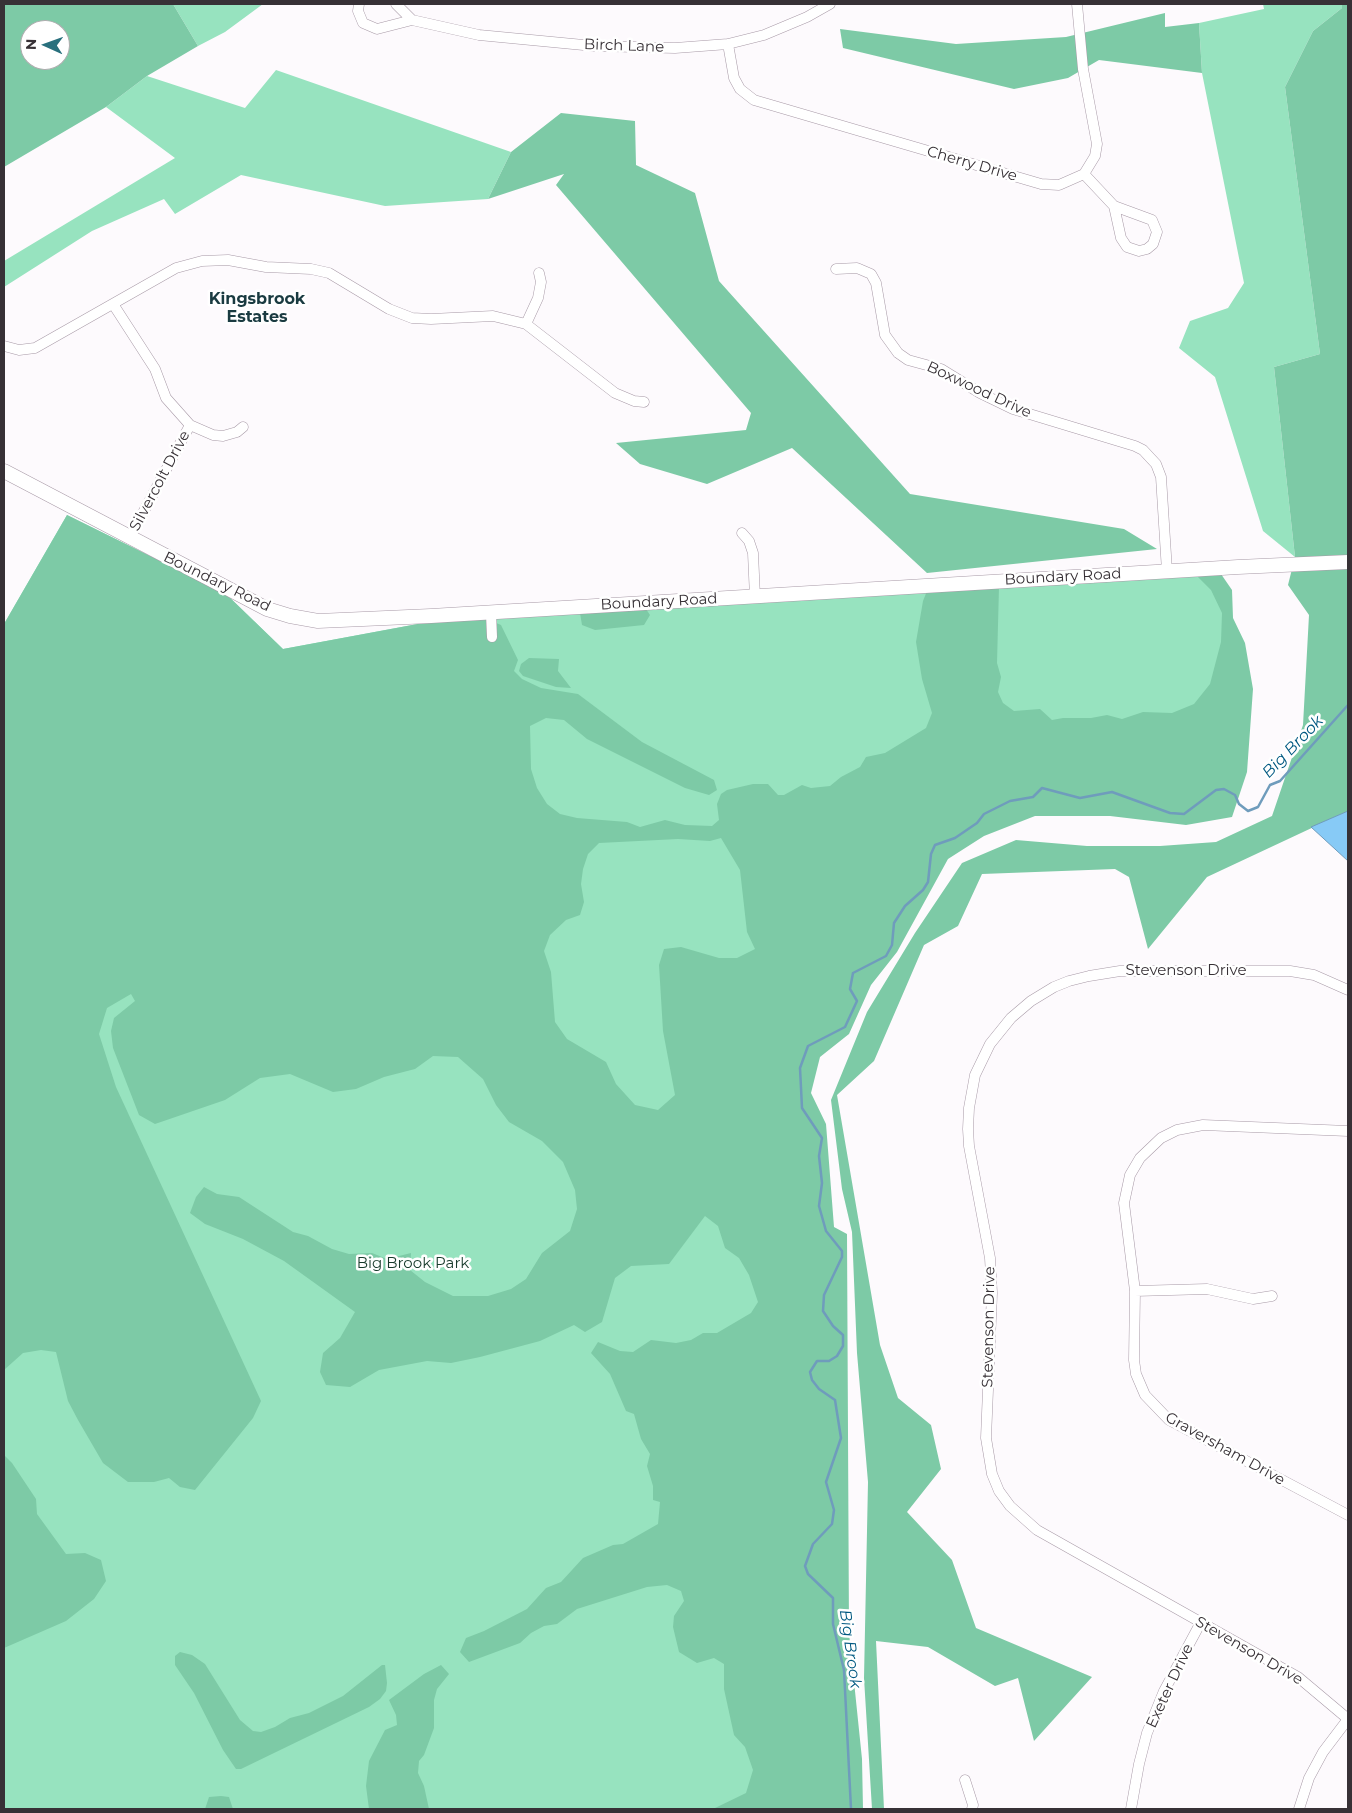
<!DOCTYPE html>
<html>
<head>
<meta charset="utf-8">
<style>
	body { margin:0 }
	#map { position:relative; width:1352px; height:1813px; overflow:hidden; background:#fdfafd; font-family:Montserrat,sans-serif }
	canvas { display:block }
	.frame { position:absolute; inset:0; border:5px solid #373136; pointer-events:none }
	.north { position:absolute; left:20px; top:20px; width:50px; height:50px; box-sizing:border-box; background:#fff; border:1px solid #afadaf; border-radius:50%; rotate:272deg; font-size:14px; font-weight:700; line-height:20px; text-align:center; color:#373136 }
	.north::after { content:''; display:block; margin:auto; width:18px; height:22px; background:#29707d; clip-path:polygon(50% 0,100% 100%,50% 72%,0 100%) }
</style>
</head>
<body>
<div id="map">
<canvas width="1352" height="1813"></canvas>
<div class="frame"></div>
<div class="north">N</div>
</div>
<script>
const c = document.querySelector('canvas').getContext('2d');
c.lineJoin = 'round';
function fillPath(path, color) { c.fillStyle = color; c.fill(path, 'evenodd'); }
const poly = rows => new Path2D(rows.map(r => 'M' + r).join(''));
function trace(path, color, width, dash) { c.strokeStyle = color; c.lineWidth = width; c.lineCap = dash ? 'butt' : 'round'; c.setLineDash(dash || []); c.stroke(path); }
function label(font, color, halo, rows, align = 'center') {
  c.font = font + ' Montserrat,sans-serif'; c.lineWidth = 5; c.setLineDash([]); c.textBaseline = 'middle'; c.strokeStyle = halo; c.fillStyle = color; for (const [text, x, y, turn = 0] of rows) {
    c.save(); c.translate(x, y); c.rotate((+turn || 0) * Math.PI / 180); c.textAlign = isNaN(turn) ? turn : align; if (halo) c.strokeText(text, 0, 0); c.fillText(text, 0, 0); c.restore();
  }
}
const green = poly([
	[173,4,263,4,225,32,198,46],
	[1263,4,1342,4,1342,8,1313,31,1285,87,1320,354,1274,367,1295,557,1263,531,1215,377,1179,348,1190,321,1228,308,1244,283,1202,73,1199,23,1264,9],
	[276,70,511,152,488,199,385,206,241,175,175,214,164,199,92,231,4,287,4,261,175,158,106,107,147,76,245,108],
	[67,515,225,593,283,649,423,623,1221,574,1230,671,1125,796,968,830,808,1046,851,1809,4,1809,4,624]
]);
const forest = poly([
	[4,4,173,4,198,46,147,76,106,107,4,167],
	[30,30,60,30,60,60,30,60],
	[1342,4,1348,4,1348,811,1207,877,1148,949,1129,877,1115,869,982,874,958,926,924,945,874,1061,837,1095,880,1345,898,1398,931,1425,941,1469,907,1512,952,1560,976,1628,1092,1677,1034,1741,1018,1678,995,1686,928,1647,876,1641,884,1809,872,1809,864,1678,868,1482,857,1353,852,1232,842,1189,831,1100,867,1012,915,933,962,863,1016,840,1087,846,1160,846,1216,842,1272,816,1303,725,1309,615,1288,585,1295,557,1274,367,1320,354,1285,87,1313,31,1342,8],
	[1165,13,1165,27,1199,23,1202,73,1099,60,1068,78,1014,89,843,48,840,29,956,44,1066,37],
	[561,113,635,121,636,165,695,193,719,281,910,494,1124,529,1157,549,927,573,792,448,707,484,640,464,616,443,746,430,751,413,556,185,564,174,488,199,511,152],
	[67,515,225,593,283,649,423,623,487,619,501,625,518,660,514,671,522,679,541,688,578,694,642,742,714,780,717,790,709,795,685,788,587,739,564,720,546,718,530,726,531,769,537,788,547,804,560,814,577,818,627,822,640,827,665,820,685,825,712,826,719,820,717,804,721,794,727,790,753,784,768,784,778,795,784,795,802,785,811,788,830,786,841,777,860,767,866,757,885,753,926,728,932,713,922,679,916,642,923,601,927,591,999,587,997,663,1001,677,998,692,1003,703,1014,711,1040,709,1052,720,1063,718,1091,718,1107,715,1122,719,1143,712,1172,713,1194,704,1210,684,1221,642,1222,613,1211,590,1196,575,1221,574,1232,590,1233,618,1245,643,1253,689,1247,772,1232,817,1186,825,1110,816,1035,816,984,836,948,859,897,952,871,985,849,1034,820,1057,811,1093,826,1124,834,1227,847,1234,849,1633,862,1759,863,1809,713,1809,746,1793,753,1770,745,1747,734,1735,724,1689,724,1664,714,1658,697,1663,679,1652,673,1627,674,1616,684,1601,681,1591,667,1585,647,1587,577,1609,557,1624,544,1626,531,1633,520,1643,469,1662,460,1652,466,1638,484,1631,527,1609,546,1588,561,1582,583,1558,613,1545,623,1544,658,1524,660,1502,653,1500,653,1486,647,1466,650,1454,641,1439,634,1414,626,1411,610,1374,591,1353,598,1342,620,1351,633,1352,651,1340,676,1343,691,1340,703,1333,717,1333,751,1313,758,1302,749,1275,739,1258,725,1248,718,1226,705,1216,669,1264,631,1266,615,1278,602,1322,585,1332,574,1325,540,1341,480,1357,451,1363,427,1361,379,1370,350,1387,326,1385,320,1372,323,1353,340,1338,355,1312,284,1261,243,1239,205,1224,190,1213,196,1197,204,1187,217,1194,239,1197,293,1232,308,1236,332,1249,349,1254,372,1253,387,1259,411,1253,410,1270,425,1282,453,1296,488,1296,511,1289,526,1279,542,1253,570,1231,577,1209,575,1190,563,1162,542,1141,509,1122,496,1105,483,1079,458,1057,433,1056,415,1069,384,1077,356,1089,333,1092,290,1074,260,1078,225,1100,155,1124,139,1115,113,1048,111,1031,114,1018,135,1001,131,994,107,1008,99,1034,116,1087,261,1401,253,1418,195,1490,180,1487,169,1478,154,1482,128,1482,103,1463,78,1420,68,1401,56,1352,41,1350,23,1353,4,1370,4,624],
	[721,838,740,870,747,932,755,949,737,958,719,958,681,947,664,949,659,965,663,1031,675,1095,658,1110,635,1105,616,1084,606,1062,567,1039,555,1022,551,972,544,951,550,935,566,920,580,915,584,902,581,884,583,869,588,854,599,843,678,839,710,841],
	[646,609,650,615,644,625,595,630,582,625,580,613],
	[529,658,559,659,558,671,571,688,556,687,523,676,519,671,521,664],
	[4,1455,12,1463,36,1499,37,1514,66,1554,85,1553,101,1560,106,1581,94,1599,66,1621,4,1648],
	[180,1652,192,1655,205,1664,240,1720,253,1731,261,1732,275,1727,290,1718,309,1713,343,1696,382,1665,385,1665,387,1683,386,1691,380,1699,369,1707,241,1769,236,1769,223,1750,194,1693,175,1665,175,1656],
	[441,1665,449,1674,437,1689,434,1700,434,1728,424,1755,419,1761,418,1773,424,1786,429,1809,369,1809,366,1786,369,1761,385,1730,397,1725,396,1715,389,1700,424,1674],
	[221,1796,229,1797,233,1809,205,1809,209,1797]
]);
const water = poly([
	[1348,811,1348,861,1311,827,1348,811]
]);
const stream = poly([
	[851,1809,844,1670,833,1624,833,1598,808,1574,805,1566,813,1544,832,1524,834,1510,826,1482,841,1438,835,1400,819,1389,812,1380,810,1372,817,1361,829,1361,837,1356,843,1346,843,1335,833,1326,823,1311,824,1295,842,1257,842,1251,826,1231,819,1206,822,1183,819,1156,822,1138,802,1108,800,1068,808,1046,845,1027,857,1001,850,989,853,973,886,956,892,945,894,923,905,906,923,890,928,882,931,854,935,845,955,838,977,823,984,814,1010,801,1033,797,1042,788,1080,798,1112,792,1170,813,1184,814,1216,790,1224,789,1235,795,1239,804,1248,811,1258,807,1270,785,1280,781,1348,705]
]);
const street = poly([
	[359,4,358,11,363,23,377,29,412,20,396,4],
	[412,20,479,35,594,46,675,48,728,44,764,35,807,17,830,4],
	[728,44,734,78,740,89,754,100,1041,184,1059,185,1084,174,1095,156,1097,144,1083,69,1077,4],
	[1084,174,1114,206],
	[1114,206,1152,220,1157,232,1153,244,1147,249,1139,251,1127,247,1121,238,1114,206],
	[836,269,857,268,871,274,876,283,885,335,898,353,908,360,941,369,980,393,1013,409,1135,446,1143,450,1156,464,1161,477,1167,571],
	[113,304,155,369,166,398,190,425,213,435,223,436,237,432,243,427],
	[526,324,538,298,541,282,539,273],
	[4,346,19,350,35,348,176,268,202,261,228,260,266,267,311,269,329,273,389,309,412,318,431,319,493,316,526,324,615,393,634,401,644,402],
	[742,533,749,541,753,553,755,597],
	[130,537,190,425],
	[491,613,492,637],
	[1348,990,1314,975,1290,971,1120,971,1089,976,1069,981,1054,987,1031,1001,1011,1018,990,1044,975,1075,969,1108,968,1129,969,1146,990,1258,992,1293,986,1438,992,1474,999,1491,1010,1506,1037,1530,1298,1677,1348,1719],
	[1348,1131,1203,1125,1177,1130,1161,1138,1140,1158,1130,1175,1124,1203,1135,1291,1134,1360,1136,1374,1145,1395,1169,1420,1348,1515],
	[1135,1291,1207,1289,1253,1299,1272,1296],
	[965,1780,973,1805,972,1809],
	[1131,1809,1139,1764,1147,1733,1164,1691,1201,1622],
	[1299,1809,1309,1778,1323,1752,1348,1719]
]);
const secondary = poly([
	[4,471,267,609,290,616,318,621,431,616,1238,567,1348,562]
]);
const streetNames = [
	["Birch Lane",624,46,2],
	["Cherry Drive",972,164,16],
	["Boxwood Drive",979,390,25],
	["Silvercolt Drive",160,481,-62],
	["Boundary Road",1063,577,-3],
	["Boundary Road",217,582,26],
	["Boundary Road",659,602,-3],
	["Stevenson Drive",1186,971],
	["Stevenson Drive",989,1327,-89],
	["Graversham Drive",1225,1449,29],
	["Stevenson Drive",1249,1651,30],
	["Exeter Drive",1170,1686,-65]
];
const parkNames = [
	["Big Brook Park",413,1264]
];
const neighbourhoodNames = [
	["Kingsbrook",257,299],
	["Estates",257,317]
];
const waterNames = [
	["Big Brook",1293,747,-46],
	["Big Brook",850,1649,82]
];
fillPath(green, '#97e3bf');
fillPath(forest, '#7dcaa6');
fillPath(water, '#87caf6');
trace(water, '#6f9cbc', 1);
trace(stream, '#6f9cbc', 2.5);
trace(street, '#a89aa7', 11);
trace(secondary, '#a89aa7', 15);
trace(street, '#fff', 10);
trace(secondary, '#fff', 14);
label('15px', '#373136', '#fff', streetNames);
label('15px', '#173a2b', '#fff', parkNames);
label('bold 16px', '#1a3b41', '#fff', neighbourhoodNames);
label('italic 16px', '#005881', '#fff', waterNames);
</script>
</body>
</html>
